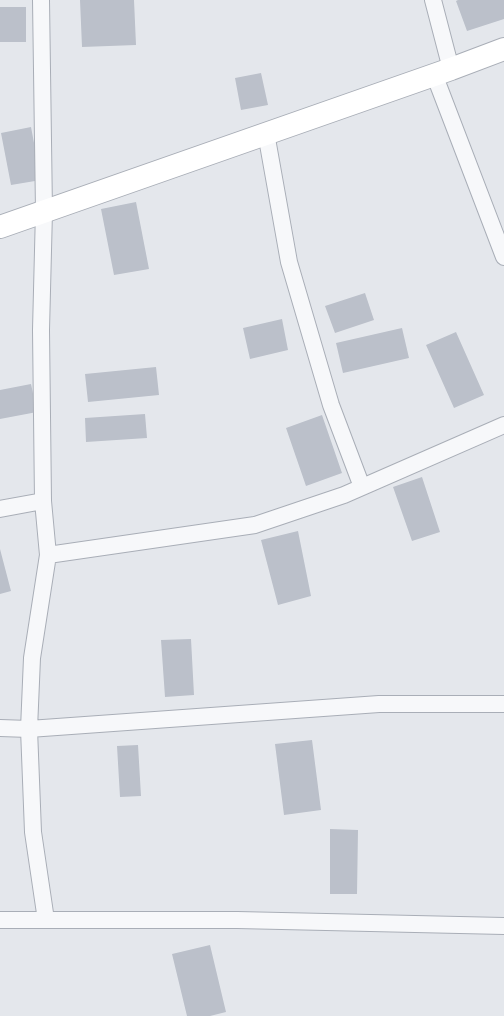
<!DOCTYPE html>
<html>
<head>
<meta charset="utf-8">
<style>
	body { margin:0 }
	canvas { display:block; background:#e4e7ec }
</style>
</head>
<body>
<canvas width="504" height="1016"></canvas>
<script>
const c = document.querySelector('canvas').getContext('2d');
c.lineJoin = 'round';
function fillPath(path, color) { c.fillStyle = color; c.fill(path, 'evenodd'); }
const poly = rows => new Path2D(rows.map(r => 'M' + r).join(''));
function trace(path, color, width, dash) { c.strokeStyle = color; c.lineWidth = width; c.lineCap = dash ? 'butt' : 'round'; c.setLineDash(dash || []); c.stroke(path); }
const building = poly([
	[80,0,134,0,136,45,82,47],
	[458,0,504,0,504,19,467,31,456,1],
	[0,7,26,7,26,42,0,42],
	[261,73,268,105,241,110,235,78],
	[31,127,41,180,11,185,1,133],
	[136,202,149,269,114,275,101,209],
	[365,293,374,320,335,333,325,306],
	[282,319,288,350,250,359,243,328],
	[402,328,409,358,343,373,336,343],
	[456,332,484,395,454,408,426,345],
	[156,367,159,395,88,402,85,374],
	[31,384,37,412,0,419,0,390],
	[145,414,147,438,86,442,85,418],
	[322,415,342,473,306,486,286,428],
	[422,477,440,532,412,541,393,487],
	[298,531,311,596,278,605,261,540],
	[0,549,11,591,0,594],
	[191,639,194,695,165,697,161,640],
	[312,740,321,810,284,815,275,744],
	[138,745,141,796,120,797,117,746],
	[330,829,358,830,357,894,330,894],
	[210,945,226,1012,210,1016,187,1016,172,954]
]);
const street = poly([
	[41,0,44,211,41,330,43,501,48,555,32,658,29,729,33,832,46,920],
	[433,0,451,69],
	[434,74,504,257],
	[266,133,289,262,331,405,362,487],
	[0,509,43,501],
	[48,555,255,525,344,495,504,425],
	[0,728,29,729,379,704,504,704],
	[0,920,237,920,504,926]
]);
const secondary = poly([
	[0,227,451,69,504,49]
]);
fillPath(building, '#bbc0ca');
trace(street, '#a9aeb7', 18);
trace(secondary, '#a9aeb7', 24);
trace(street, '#f7f8fa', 16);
trace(secondary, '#fff', 22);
</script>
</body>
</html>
